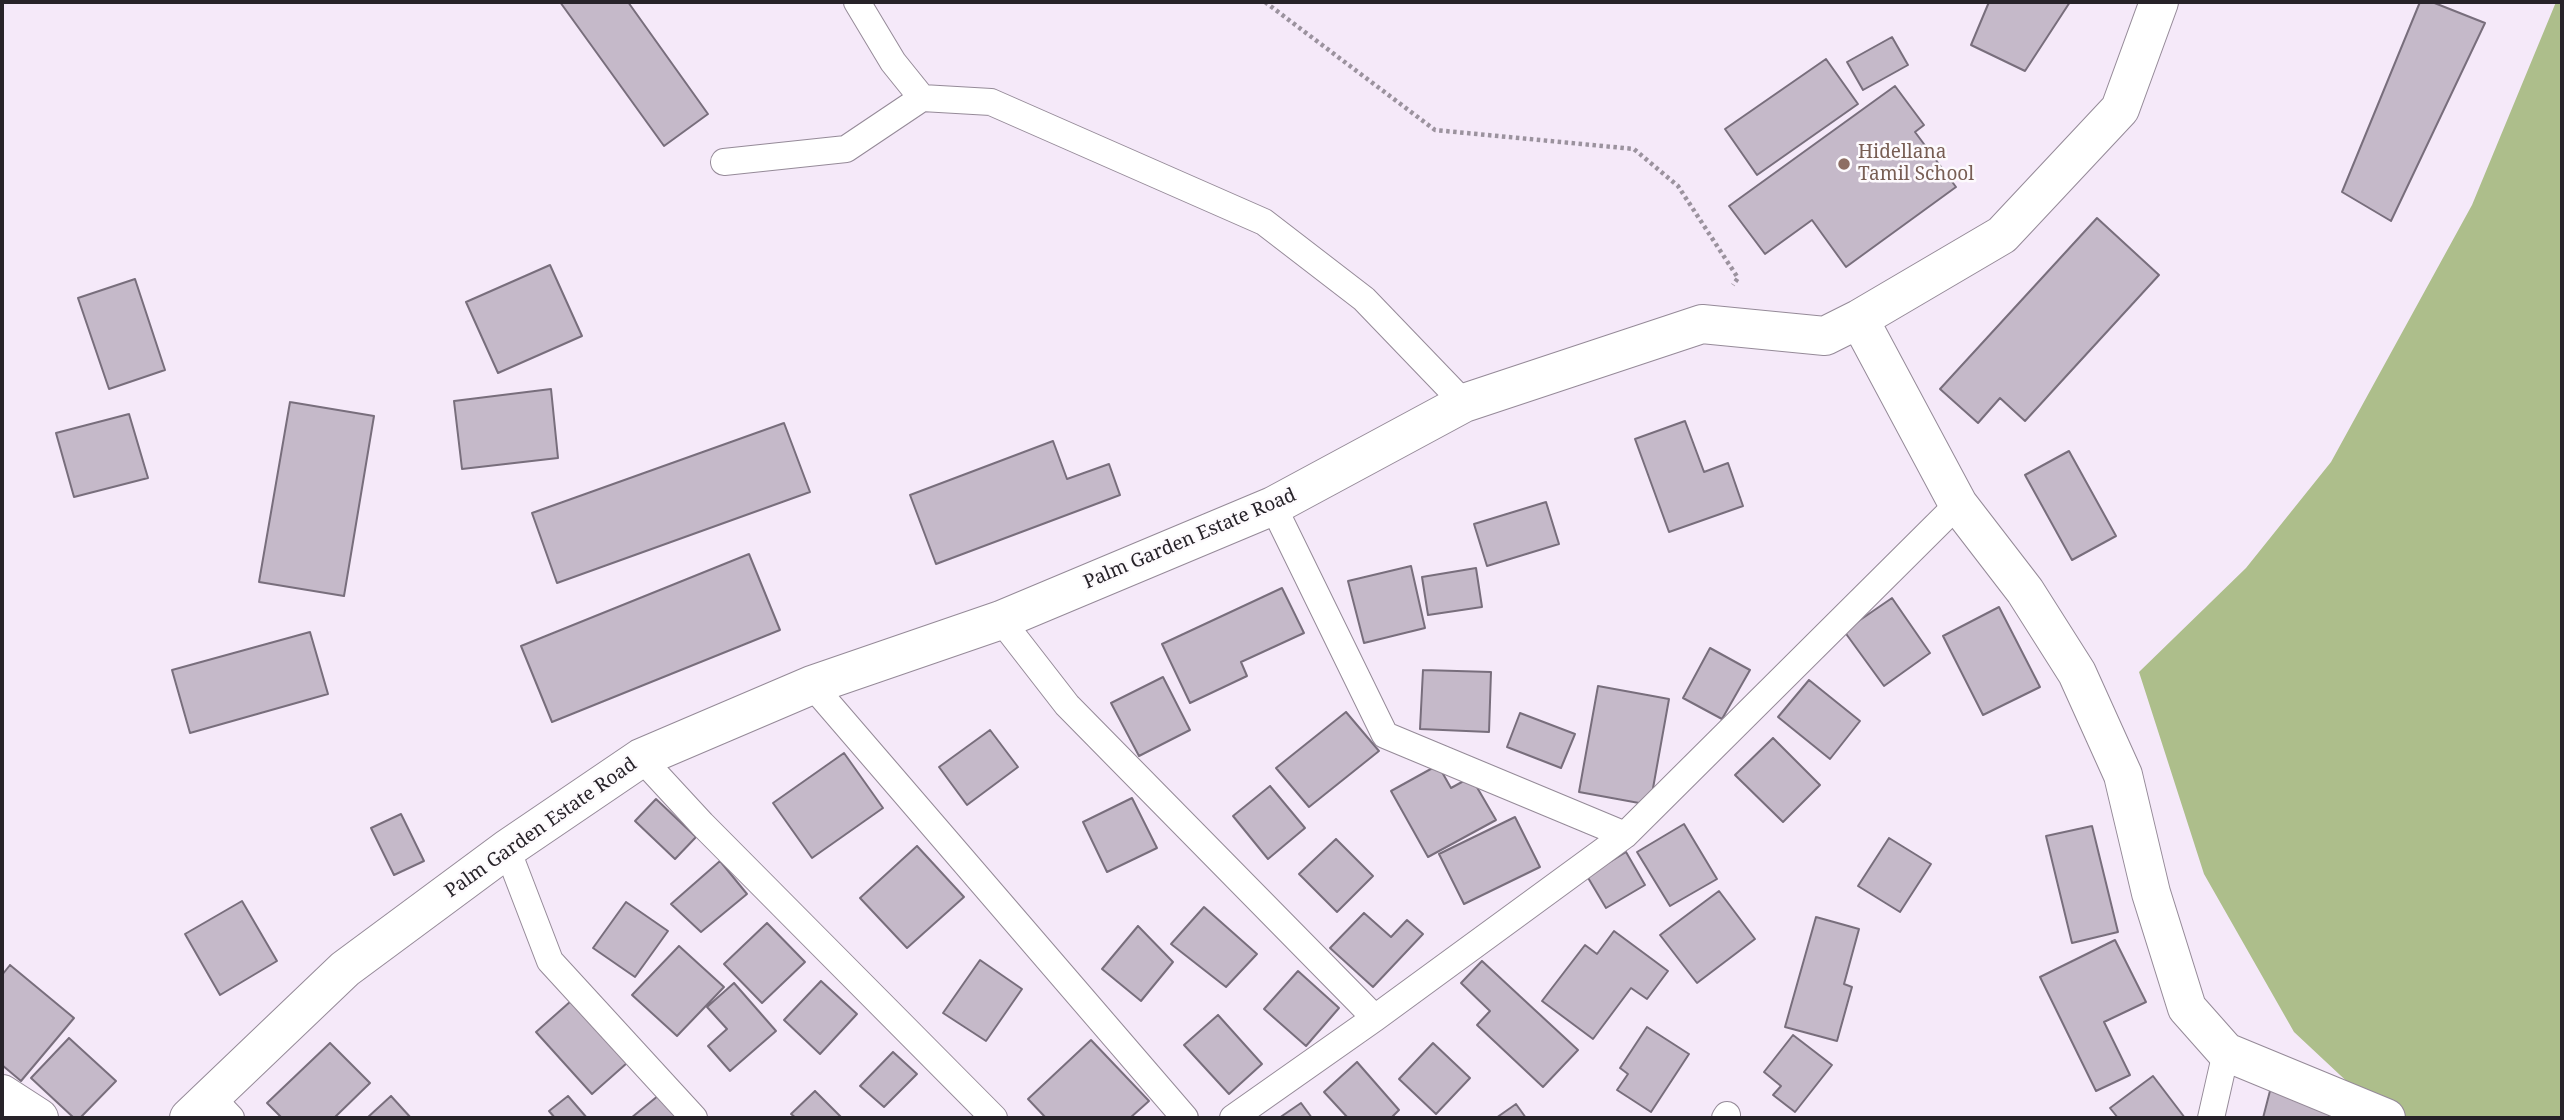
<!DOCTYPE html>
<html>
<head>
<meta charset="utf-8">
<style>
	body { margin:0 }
	#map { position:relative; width:2564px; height:1120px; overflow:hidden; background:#f5e9f9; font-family:"Noto Serif",serif }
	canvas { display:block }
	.frame { position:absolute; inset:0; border:4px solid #272329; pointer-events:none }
</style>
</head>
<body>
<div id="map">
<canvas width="2564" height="1120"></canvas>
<div class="frame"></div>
</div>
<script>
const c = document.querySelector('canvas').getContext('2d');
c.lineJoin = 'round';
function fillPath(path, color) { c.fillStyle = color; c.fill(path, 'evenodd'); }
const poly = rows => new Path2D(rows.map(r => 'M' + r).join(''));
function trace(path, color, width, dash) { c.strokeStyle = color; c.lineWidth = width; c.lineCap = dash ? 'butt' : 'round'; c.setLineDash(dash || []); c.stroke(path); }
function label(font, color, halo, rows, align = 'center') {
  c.font = font + ' "Noto Serif",serif'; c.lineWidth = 5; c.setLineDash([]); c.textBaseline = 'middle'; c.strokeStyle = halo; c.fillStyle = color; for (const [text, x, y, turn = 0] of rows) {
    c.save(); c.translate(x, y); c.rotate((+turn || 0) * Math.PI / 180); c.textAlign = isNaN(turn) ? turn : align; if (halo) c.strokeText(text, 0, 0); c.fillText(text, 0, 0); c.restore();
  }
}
const forest = poly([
	[2556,2,2562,2,2562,1118,2386,1118,2294,1032,2204,874,2139,672,2246,568,2331,462,2472,205]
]);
const building = poly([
	[560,2,628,2,708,114,664,146,560,2],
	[1989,2,2070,2,2025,71,1971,45,1989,2],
	[2420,2,2432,2,2485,23,2391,221,2342,192,2420,2],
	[1892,37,1908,65,1863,90,1847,62,1892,37],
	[1826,59,1858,104,1757,175,1725,129,1826,59],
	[1895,86,1924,125,1915,132,1956,187,1846,267,1812,220,1765,254,1729,206,1895,86],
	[2097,218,2159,275,2025,421,2000,398,1978,423,1940,389,2097,218],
	[550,265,582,336,498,373,466,302,550,265],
	[135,279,165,370,109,389,78,298,135,279],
	[551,389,558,458,462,469,454,401,551,389],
	[290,402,374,416,344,596,259,582,290,402],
	[129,414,148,478,74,497,56,433,129,414],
	[1685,421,1704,472,1728,463,1743,506,1669,532,1635,439,1685,421],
	[784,423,810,492,557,583,532,513,784,423],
	[1053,441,1067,479,1109,464,1120,495,936,564,910,495,1053,441],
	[2069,451,2116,536,2072,560,2025,475,2069,451],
	[1546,502,1559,544,1487,566,1474,524,1546,502],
	[749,554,780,630,552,722,521,646,749,554],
	[1411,566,1425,628,1364,643,1348,581,1411,566],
	[1476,568,1482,607,1428,615,1422,577,1476,568],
	[1282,588,1304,633,1241,662,1247,676,1190,703,1162,644,1282,588],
	[1892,598,1930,653,1884,686,1844,631,1892,598],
	[1999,607,2040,687,1983,715,1943,636,1999,607],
	[310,632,328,694,190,733,172,670,310,632],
	[1710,648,1750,670,1722,719,1683,698,1710,648],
	[1423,670,1491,672,1489,732,1420,729,1423,670],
	[1163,677,1190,730,1139,756,1111,703,1163,677],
	[1809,680,1860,721,1830,759,1778,717,1809,680],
	[1598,686,1669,699,1650,805,1579,792,1598,686],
	[1346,712,1379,751,1309,807,1276,768,1346,712],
	[1520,713,1575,734,1561,768,1507,747,1520,713],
	[990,730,1018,767,967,805,939,767,990,730],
	[1773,738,1820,785,1783,822,1735,775,1773,738],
	[844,753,883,808,812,858,773,803,844,753],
	[1438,765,1451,788,1471,777,1496,820,1428,857,1391,791,1438,765],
	[1270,786,1305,828,1268,859,1233,816,1270,786],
	[1132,798,1157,848,1107,872,1083,822,1132,798],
	[656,799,696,837,675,859,635,821,656,799],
	[401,814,424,861,394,875,371,828,401,814],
	[1515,817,1540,867,1464,904,1439,854,1515,817],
	[1684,824,1717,879,1670,906,1637,852,1684,824],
	[2092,826,2118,932,2072,943,2046,836,2092,826],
	[1889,838,1931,864,1900,912,1858,886,1889,838],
	[1336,839,1373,876,1337,912,1299,874,1336,839],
	[917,846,964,897,907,948,860,898,917,846],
	[1626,852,1645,885,1606,908,1587,876,1626,852],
	[720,861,747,894,701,932,671,904,720,861],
	[1719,891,1755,939,1697,983,1660,935,1719,891],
	[242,901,277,961,220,995,185,934,242,901],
	[626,902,668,931,635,977,593,948,626,902],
	[1204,907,1257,954,1226,987,1171,944,1204,907],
	[1364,913,1391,937,1407,920,1423,934,1373,987,1330,948,1364,913],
	[1816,917,1859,929,1844,984,1852,987,1837,1041,1785,1027,1816,917],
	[767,923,805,962,762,1003,724,964,767,923],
	[1138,926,1173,962,1141,1001,1102,969,1138,926],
	[1614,931,1668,971,1647,999,1631,988,1593,1039,1542,1001,1585,945,1597,954,1614,931],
	[2115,940,2146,1002,2104,1022,2130,1075,2096,1091,2040,977,2115,940],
	[679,946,724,987,677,1036,632,995,679,946],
	[980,960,1022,989,986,1041,943,1013,980,960],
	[1482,961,1578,1050,1543,1087,1477,1025,1490,1011,1461,983,1482,961],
	[10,965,74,1018,21,1081,2,1065,2,975,10,965],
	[1298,971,1339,1008,1306,1046,1264,1009,1298,971],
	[821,981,857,1014,820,1054,784,1020,821,981],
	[734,983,776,1031,730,1071,708,1046,727,1029,707,1007,734,983],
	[571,1001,627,1063,592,1094,536,1032,571,1001],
	[1218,1015,1262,1064,1229,1094,1184,1045,1218,1015],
	[1647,1027,1689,1054,1651,1112,1617,1090,1628,1074,1620,1068,1647,1027],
	[1793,1035,1832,1065,1795,1112,1773,1095,1781,1086,1764,1072,1793,1035],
	[69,1038,116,1081,80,1118,74,1118,31,1078,69,1038],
	[1091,1040,1149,1101,1130,1118,1046,1118,1028,1099,1091,1040],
	[330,1043,370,1083,334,1118,282,1118,267,1103,330,1043],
	[1433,1043,1470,1078,1436,1114,1399,1079,1433,1043],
	[893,1052,917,1074,884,1107,860,1086,893,1052],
	[1357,1062,1399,1110,1391,1118,1348,1118,1324,1092,1357,1062],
	[2153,1076,2185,1118,2118,1118,2110,1108,2153,1076],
	[2271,1087,2332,1110,2328,1118,2263,1118,2271,1087],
	[815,1091,842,1118,796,1118,791,1114,815,1091],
	[659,1095,679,1118,631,1118,659,1095],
	[391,1096,411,1118,367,1118,391,1096],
	[568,1096,587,1118,555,1118,549,1111,568,1096],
	[1301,1103,1312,1118,1279,1118,1301,1103],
	[1516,1104,1526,1118,1496,1118,1516,1104]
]);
const path = poly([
	[1265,2,1435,130,1634,149,1678,186,1738,278,1733,285]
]);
const lane = poly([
	[857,2,893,62,922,98],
	[724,162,846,149,922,98,991,102,1264,222,1364,299,1464,403],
	[1273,506,1385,735,1625,835],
	[1001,620,1067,705,1375,1018],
	[812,685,1185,1118],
	[641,758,702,824,994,1118],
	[507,849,550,961,694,1118],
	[212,1098,231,1118],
	[1233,1118,1375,1018,1625,835,1958,504],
	[1725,1118,1727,1115],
	[2211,1118,2226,1052]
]);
const street = poly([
	[1859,319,1958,504,2025,591,2077,673,2123,775,2151,893,2187,1008,2226,1052,2386,1118],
	[2,1094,39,1118],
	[189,1118,345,969,507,849,641,758,812,685,1001,620,1273,506,1464,403,1702,324,1825,336,1859,319,2002,235,2120,109,2159,2]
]);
const markers = [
	[1844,164,7,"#8d6e63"]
];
const educationNames = [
	["Hidellana",1858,153],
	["Tamil School",1858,175]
];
const streetNames = [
	["Palm Garden Estate Road",1190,539,-23],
	["Palm Garden Estate Road",541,828,-35]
];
fillPath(forest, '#adbe8b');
fillPath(building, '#c5b9c9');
trace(building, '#786e7c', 2);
trace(lane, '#958a98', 28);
trace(street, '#958a98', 40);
trace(path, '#9b929e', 4.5, [3.5, 3.5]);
trace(lane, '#fff', 26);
trace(street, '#fff', 38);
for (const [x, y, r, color] of markers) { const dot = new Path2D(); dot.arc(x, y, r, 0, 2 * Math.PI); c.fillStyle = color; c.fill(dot); trace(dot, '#fdfafd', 2.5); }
label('19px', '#785e54', '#fdfafd', educationNames, 'left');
label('19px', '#272329', '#fdfafd', streetNames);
</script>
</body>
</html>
